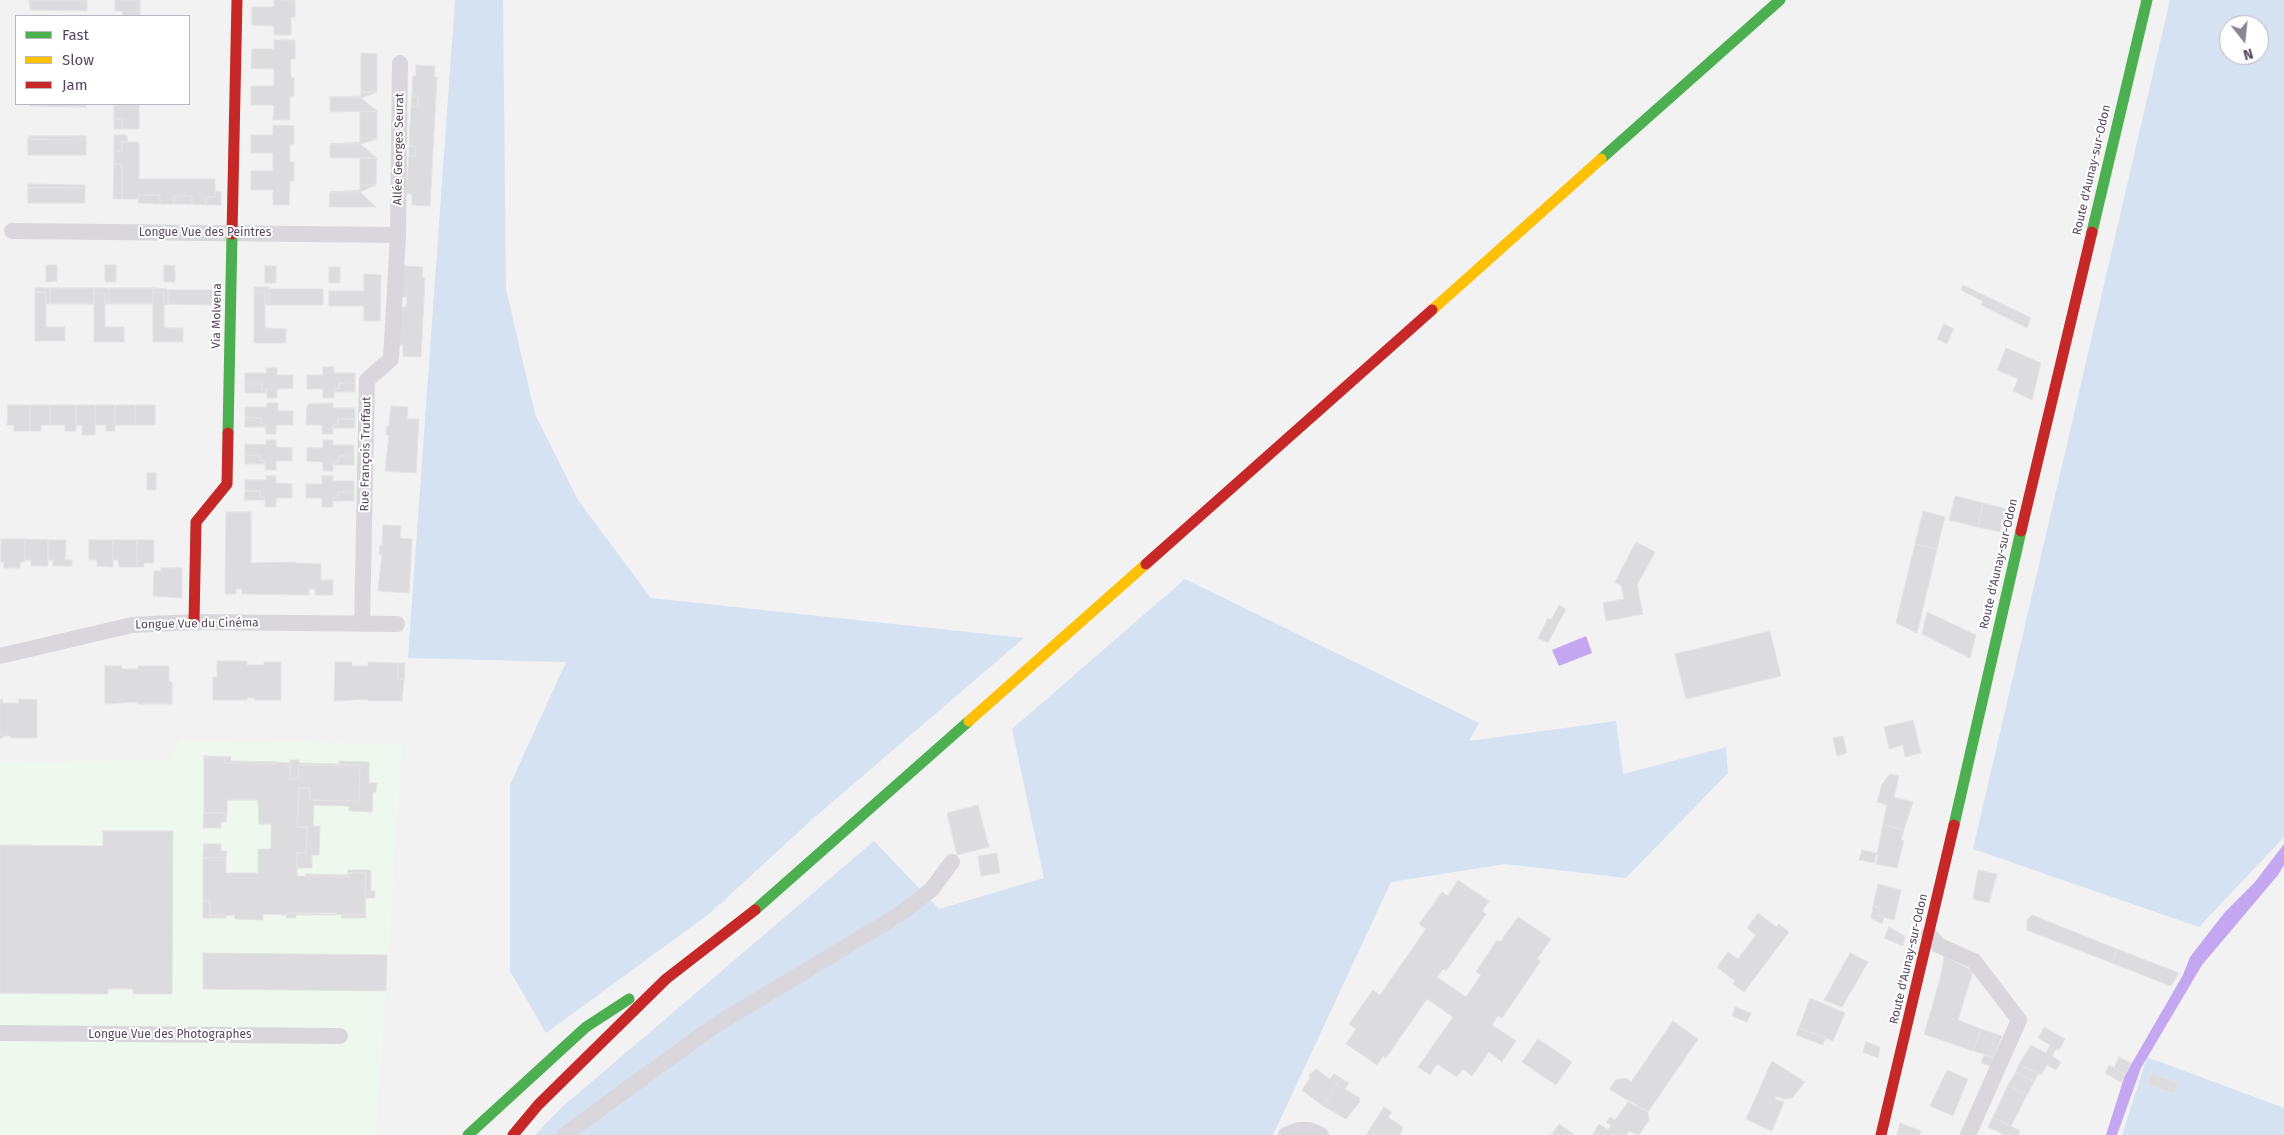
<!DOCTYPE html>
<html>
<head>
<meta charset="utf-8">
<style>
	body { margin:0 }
	#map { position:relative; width:2284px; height:1135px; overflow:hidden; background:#f2f2f2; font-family:"Fira Sans",sans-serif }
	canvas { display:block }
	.legend { position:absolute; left:15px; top:15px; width:175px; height:90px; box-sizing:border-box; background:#fff; border:1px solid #bcb5bf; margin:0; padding:6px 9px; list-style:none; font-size:15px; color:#57475f }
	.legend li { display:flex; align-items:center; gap:10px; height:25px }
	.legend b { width:25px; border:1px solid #bcb5bf }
	.north { position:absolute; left:2219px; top:15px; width:50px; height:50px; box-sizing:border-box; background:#fff; border:1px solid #bcb5bf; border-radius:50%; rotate:164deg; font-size:14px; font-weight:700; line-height:20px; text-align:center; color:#57475f }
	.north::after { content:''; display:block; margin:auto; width:18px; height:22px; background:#8d8392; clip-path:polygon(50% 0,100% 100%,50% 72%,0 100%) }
</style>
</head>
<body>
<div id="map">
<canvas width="2284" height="1135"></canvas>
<ul class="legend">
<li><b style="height:6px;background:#4caf50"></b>Fast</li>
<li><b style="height:6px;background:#ffc107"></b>Slow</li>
<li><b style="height:6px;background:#c62828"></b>Jam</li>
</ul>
<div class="north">N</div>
</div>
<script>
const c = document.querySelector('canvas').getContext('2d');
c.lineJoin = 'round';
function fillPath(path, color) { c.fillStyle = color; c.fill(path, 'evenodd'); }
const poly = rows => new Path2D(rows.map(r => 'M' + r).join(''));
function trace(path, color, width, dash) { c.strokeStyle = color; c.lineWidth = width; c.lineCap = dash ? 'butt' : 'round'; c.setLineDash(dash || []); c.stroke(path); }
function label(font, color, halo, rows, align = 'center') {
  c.font = font + ' "Fira Sans",sans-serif'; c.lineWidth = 4; c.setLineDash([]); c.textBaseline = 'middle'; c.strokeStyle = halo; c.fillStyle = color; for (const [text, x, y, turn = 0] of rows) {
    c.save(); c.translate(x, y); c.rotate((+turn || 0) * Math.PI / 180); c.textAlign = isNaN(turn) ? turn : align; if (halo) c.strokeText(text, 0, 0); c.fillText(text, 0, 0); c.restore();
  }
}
const commercial = poly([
	[180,741,402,744,376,1135,0,1135,0,762,170,760]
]);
const green = poly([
	[455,0,503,0,506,289,535,414,578,500,651,598,1024,638,816,816,709,914,546,1033,510,971,510,785,566,662,408,658],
	[2170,0,2284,0,2284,837,2199,927,1973,849],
	[2229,25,2259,25,2259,55,2229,55],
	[1185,579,1479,723,1469,741,1616,721,1623,774,1726,747,1728,773,1626,878,1505,864,1391,882,1273,1135,535,1135,561,1108,874,841,939,909,1044,878,1012,729],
	[2147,1057,2284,1108,2284,1135,2122,1135]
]);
const water = poly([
	[1586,636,1592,653,1559,666,1552,650],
	[2284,844,2284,865,2278,875,2202,965,2141,1068,2117,1135,2106,1135,2125,1075,2183,975,2190,957,2225,912,2255,882]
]);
const building = poly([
	[29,0,87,0,87,11,30,10,29,0],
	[115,0,140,0,140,16,123,16,123,11,115,11,115,0],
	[274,0,295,0,295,17,291,17,291,35,274,35,274,26,252,25,252,7,274,7,274,0],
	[274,40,295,40,295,59,290,59,291,77,294,78,294,96,290,96,290,120,273,120,274,105,251,105,251,86,274,86,274,69,251,68,252,49,274,49,274,40],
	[361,53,377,54,377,92,361,92,361,53],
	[416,65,435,66,434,77,437,77,430,206,412,205,412,194,406,194,409,156,415,157,415,146,409,146,411,106,418,107,418,96,412,96,413,76,416,76,416,65],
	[361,92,377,92,361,98,330,97,361,96,361,92],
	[412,96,418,96,418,107,411,106,412,96],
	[330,97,361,98,377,111,330,112,330,97],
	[29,104,86,104,86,107,29,106,29,104],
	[122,104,139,104,139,129,122,129,122,119,114,119,114,105,122,105,122,104],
	[377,111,377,139,360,138,360,112,377,111],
	[114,119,122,119,122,129,114,129,114,119],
	[273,125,294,126,294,144,290,144,290,162,294,162,294,181,290,181,289,205,273,205,273,190,251,190,251,171,273,171,273,153,251,153,251,135,273,135,273,125],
	[114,135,127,135,127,142,122,142,122,151,114,151,114,135],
	[29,136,86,136,86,140,28,139,29,136],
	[360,138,377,139,360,144,330,144,360,142,360,138],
	[28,139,86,140,86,155,28,155,28,139],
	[122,142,139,142,139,179,215,179,215,197,206,197,206,205,192,204,192,196,174,196,174,204,160,204,160,195,139,195,139,199,122,199,122,164,114,164,114,151,122,151,122,142],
	[330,144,360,144,377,158,330,158,330,144],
	[409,146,415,146,415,157,409,156,409,146],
	[360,158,377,158,376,185,360,185,360,158],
	[114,164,122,164,122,199,113,199,114,164],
	[28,184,85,185,85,188,28,188,28,184],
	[360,185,376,185,360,192,330,192,360,190,360,185],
	[28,188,85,188,85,203,28,203,28,188],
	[215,192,221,192,221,205,206,205,206,197,215,197,215,192],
	[330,192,360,192,376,207,329,207,330,192],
	[139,195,160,195,160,204,138,203,139,195],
	[174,196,192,196,192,204,174,204,174,196],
	[46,265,57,265,57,281,46,282,46,265],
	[105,265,116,265,116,282,105,282,105,265],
	[164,265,175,266,175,282,164,282,164,265],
	[265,266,276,266,276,283,265,283,265,266],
	[404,266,423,267,422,277,425,278,421,357,403,356,403,345,397,345,399,307,406,307,407,297,400,297,404,266],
	[329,267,340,267,340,283,329,283,329,267],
	[364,274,381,275,380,321,364,321,364,306,329,306,329,291,364,291,364,274],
	[1963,285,2031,318,2027,328,1981,305,1983,301,1961,290,1963,285],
	[254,287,269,287,269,305,265,305,265,292,254,292,254,287],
	[35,288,50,288,50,304,46,303,46,292,35,292,35,288],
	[50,288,94,288,94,304,50,304,50,288],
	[94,288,109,288,109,304,105,304,105,293,94,293,94,288],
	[109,288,153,288,153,304,109,304,109,288],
	[153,288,168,289,168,304,164,305,164,293,153,293,153,288],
	[269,289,323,289,323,305,269,305,269,289],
	[168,290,213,290,212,305,168,304,168,290],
	[35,292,46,292,46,327,65,327,65,341,35,341,35,292],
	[254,292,265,292,265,328,286,329,286,343,254,343,254,292],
	[94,293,105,293,105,327,124,327,124,342,94,342,94,293],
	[153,293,164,293,164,328,183,328,183,342,153,342,153,293],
	[1944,324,1954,329,1947,344,1937,339,1944,324],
	[2006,348,2041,363,2032,400,2013,391,2018,379,1997,370,2006,348],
	[323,367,334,367,334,373,355,373,355,383,339,383,339,389,334,389,334,398,323,398,323,389,307,389,307,375,323,375,323,367],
	[266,368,277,368,277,375,293,375,293,388,277,389,277,398,267,398,267,389,262,390,262,384,245,384,245,373,267,373,266,368],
	[339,383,355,383,355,392,334,392,334,389,339,389,339,383],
	[245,384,262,384,262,390,267,389,267,393,245,393,245,384],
	[267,403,278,403,278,411,293,411,293,425,276,425,276,434,266,434,266,424,261,424,261,418,245,418,245,407,267,407,267,403],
	[333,403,333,408,355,408,355,419,338,419,338,425,333,425,333,434,322,434,322,425,306,425,307,406,308,404,333,403],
	[8,405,30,405,30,431,14,431,14,425,7,425,8,405],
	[30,405,50,405,50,425,41,425,41,431,30,431,30,405],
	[50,405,76,405,76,431,65,431,65,425,50,425,50,405],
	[76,405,95,405,95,435,82,435,82,425,76,425,76,405],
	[95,405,115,405,115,431,106,431,106,425,95,425,95,405],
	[115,405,135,405,135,425,115,425,115,405],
	[135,405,155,405,155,425,135,425,135,405],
	[391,406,408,407,407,419,419,419,416,473,385,471,389,435,386,435,387,426,389,426,391,406],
	[245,418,261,418,261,424,266,424,266,427,245,427,245,418],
	[338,419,355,419,354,428,333,428,333,425,338,425,338,419],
	[266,440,276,440,276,447,292,448,292,461,276,461,276,470,265,470,265,461,260,461,260,456,245,455,245,444,266,445,266,440],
	[323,440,333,440,333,445,354,445,354,456,339,456,338,462,333,462,333,471,323,471,323,462,307,461,307,448,323,448,323,440],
	[245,455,260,456,260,461,265,461,265,464,245,464,245,455],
	[339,456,354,456,354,465,333,465,333,462,338,462,339,456],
	[147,473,156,473,156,490,147,490,147,473],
	[266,476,276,476,276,483,292,484,292,498,276,498,276,507,265,507,265,497,260,497,260,491,245,491,245,480,266,480,266,476],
	[322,476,333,476,333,481,354,481,354,492,338,492,338,498,333,498,333,507,322,507,322,498,306,498,306,484,322,484,322,476],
	[245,491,260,491,260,497,265,497,265,500,244,500,245,491],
	[338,492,354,492,354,501,333,501,333,498,338,498,338,492],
	[1955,496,1983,503,1978,527,1949,520,1955,496],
	[1983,503,2006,509,2000,532,1978,527,1983,503],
	[1923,511,1945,517,1937,549,1915,544,1923,511],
	[226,512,251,512,251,563,296,562,296,563,321,564,321,580,333,580,333,595,315,595,315,589,309,589,309,595,242,594,242,589,236,589,236,594,225,594,226,512],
	[383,525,401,526,400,538,412,539,409,593,378,591,382,554,379,555,380,545,382,546,383,525],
	[1,539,25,539,25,562,20,562,20,568,4,568,4,562,1,562,1,539],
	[25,539,48,540,48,566,31,566,31,560,25,560,25,539],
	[48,540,66,540,65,560,72,560,72,566,53,566,53,560,48,560,48,540],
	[89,540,113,540,113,567,97,566,97,560,89,560,89,540],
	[113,540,137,540,137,567,119,567,118,560,113,560,113,540],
	[137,540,154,540,154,563,144,563,144,567,137,567,137,540],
	[1636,542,1655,552,1637,585,1643,614,1606,621,1603,603,1624,599,1621,585,1615,582,1636,542],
	[1915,544,1937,549,1917,633,1896,623,1915,544],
	[161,568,182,568,182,598,153,596,154,571,161,571,161,568],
	[1559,605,1566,609,1548,643,1538,638,1548,618,1551,620,1559,605],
	[1927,612,1976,635,1970,658,1922,634,1927,612],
	[1770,631,1781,676,1686,699,1675,654,1770,631],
	[217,661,247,661,247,665,264,665,264,662,281,662,281,700,255,700,255,698,247,698,247,700,213,700,213,677,217,677,217,661],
	[335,662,352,662,352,666,368,666,368,662,398,663,398,679,404,679,402,701,368,701,368,699,334,701,335,662],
	[398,663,405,663,404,679,398,679,398,663],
	[105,666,122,666,122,669,138,669,138,666,169,666,169,682,172,682,172,704,138,704,138,702,105,704,105,666],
	[19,699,37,700,37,738,11,738,11,736,3,736,3,738,0,738,0,700,3,700,3,703,19,703,19,699],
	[1913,720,1921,753,1905,757,1903,745,1889,749,1884,727,1913,720],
	[1843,736,1847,753,1837,756,1833,738,1843,736],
	[204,756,231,757,230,761,277,762,277,764,225,763,225,759,204,758,204,756],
	[204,758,225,759,225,763,277,764,277,762,290,763,290,779,298,779,299,765,360,765,359,801,310,800,310,788,299,788,297,827,307,827,306,853,297,853,297,876,349,877,349,873,366,873,365,915,287,913,287,915,263,914,263,920,235,919,235,915,210,916,210,901,203,901,203,858,226,858,226,873,258,873,258,849,271,849,271,824,259,824,258,800,227,800,227,813,204,813,204,758],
	[290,760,299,760,299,763,339,764,339,766,299,765,298,779,290,779,290,760],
	[339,761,369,762,369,783,377,783,376,792,373,792,372,812,349,811,349,806,314,805,313,826,320,826,319,855,312,855,312,868,297,868,297,853,306,853,307,827,297,827,299,788,310,788,310,800,359,801,360,765,339,764,339,761],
	[1890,774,1899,776,1894,797,1913,802,1904,830,1883,825,1887,805,1877,802,1882,784,1890,774],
	[978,805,989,847,957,855,947,813,978,805],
	[204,813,227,813,226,822,221,822,221,828,203,828,204,813],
	[1883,825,1904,830,1901,840,1904,841,1897,868,1876,864,1878,855,1876,855,1874,863,1859,860,1862,850,1877,853,1883,825],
	[103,831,173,831,172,994,133,994,133,989,108,989,108,994,0,993,0,845,103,846,103,831],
	[204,844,221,844,221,851,227,851,226,858,203,858,204,844],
	[997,853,1000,873,981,876,978,856,997,853],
	[348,870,371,870,371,891,375,891,375,898,365,898,366,873,349,873,349,877,306,876,306,874,348,875,348,870],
	[1978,870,1997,874,1989,903,1973,899,1978,870],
	[1458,880,1489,901,1482,911,1486,914,1446,971,1443,969,1437,977,1466,997,1481,975,1476,972,1497,940,1500,942,1518,917,1551,939,1537,959,1541,961,1502,1018,1498,1016,1492,1025,1516,1041,1502,1062,1489,1052,1472,1076,1463,1069,1457,1077,1437,1064,1430,1075,1418,1067,1453,1017,1427,999,1386,1058,1383,1056,1377,1065,1346,1044,1356,1029,1349,1024,1373,990,1380,995,1426,929,1419,924,1442,892,1448,896,1458,880],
	[1878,884,1901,890,1894,920,1878,916,1880,908,1873,906,1878,884],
	[365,899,366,918,341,918,342,915,365,915,365,899],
	[203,901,210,901,210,916,226,914,226,918,203,918,203,901],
	[1873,906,1880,908,1878,916,1884,917,1882,924,1871,918,1873,906],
	[287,913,336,913,336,915,296,915,296,918,286,918,287,913],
	[1758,913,1776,927,1779,924,1789,932,1744,992,1733,984,1735,981,1717,967,1728,952,1738,959,1756,935,1747,928,1758,913],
	[2032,915,2117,949,2112,963,2027,930,2027,920,2032,915],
	[1889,927,1905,936,1903,946,1884,938,1889,927],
	[2117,949,2179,973,2171,986,2112,963,2117,949],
	[203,953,387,955,386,991,203,989,203,953],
	[1850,953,1868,962,1842,1007,1824,1000,1850,953],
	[1944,956,1973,971,1958,1020,1981,1029,1973,1051,1924,1034,1941,976,1944,956],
	[1810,998,1845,1013,1833,1041,1799,1028,1810,998],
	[1735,1007,1751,1013,1747,1022,1732,1016,1735,1007],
	[1673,1021,1698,1039,1648,1112,1609,1089,1616,1080,1626,1078,1631,1082,1673,1021],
	[2044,1027,2065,1039,2059,1050,2056,1049,2052,1056,2061,1062,2056,1070,2047,1065,2041,1075,2019,1064,2031,1045,2046,1053,2050,1045,2038,1038,2044,1027],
	[1799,1028,1825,1038,1823,1045,1796,1035,1799,1028],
	[1981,1029,2002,1036,1994,1057,1973,1051,1981,1029],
	[1538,1039,1572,1062,1556,1085,1522,1062,1538,1039],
	[1866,1042,1880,1047,1878,1058,1863,1052,1866,1042],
	[1984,1055,1994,1057,1990,1066,1981,1063,1984,1055],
	[2119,1057,2131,1063,2125,1075,2114,1068,2119,1057],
	[1772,1061,1805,1082,1792,1098,1784,1099,1776,1096,1775,1099,1784,1102,1772,1131,1746,1119,1772,1061],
	[2019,1064,2038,1074,2034,1082,2016,1072,2019,1064],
	[2109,1065,2125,1075,2121,1082,2105,1073,2109,1065],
	[1316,1069,1330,1079,1334,1074,1341,1078,1323,1106,1302,1090,1310,1078,1309,1075,1316,1069],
	[1947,1070,1968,1079,1953,1116,1930,1106,1947,1070],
	[2016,1072,2034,1082,2027,1095,2008,1085,2016,1072],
	[2151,1073,2178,1083,2174,1094,2147,1084,2151,1073],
	[1341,1078,1349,1083,1345,1089,1360,1098,1359,1103,1346,1119,1323,1106,1341,1078],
	[2008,1085,2027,1095,2011,1126,1993,1117,2008,1085],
	[1628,1102,1648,1112,1649,1120,1639,1135,1629,1131,1626,1135,1592,1135,1599,1124,1608,1130,1611,1126,1606,1122,1610,1117,1615,1120,1628,1102],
	[1384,1107,1392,1112,1388,1117,1403,1127,1400,1135,1366,1135,1384,1107],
	[1993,1117,2020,1131,2018,1135,2005,1135,1988,1127,1993,1117],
	[1900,1123,1921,1131,1920,1135,1897,1135,1900,1123],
	[1559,1124,1575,1135,1551,1135,1559,1124]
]);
const street = poly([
	[12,231,398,235],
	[362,624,367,380,391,359,398,235,400,63],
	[0,656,132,625,194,622,397,624],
	[1929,934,1938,945,1974,961,2019,1020,1968,1135],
	[0,1033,340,1036],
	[564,1135,714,1026,900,914,932,889,952,862],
	[1286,1135,1299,1130,1309,1130,1321,1135]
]);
const fast = poly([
	[1601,159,1780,0],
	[2092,232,2147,0],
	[228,433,232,234],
	[1954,825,2021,531],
	[755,910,969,721],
	[468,1135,586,1027,629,999]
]);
const slow = poly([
	[1432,310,1601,159],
	[969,721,1146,564]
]);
const jam = poly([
	[232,234,237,0],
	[2021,531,2092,232],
	[1146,564,1432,310],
	[194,622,196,522,227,484,228,433],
	[513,1135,538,1105,666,979,755,910],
	[1881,1135,1954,825]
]);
const streetNames = [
	["Allée Georges Seurat",399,149,-89],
	["Route d'Aunay-sur-Odon",2092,170,-77],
	["Longue Vue des Peintres",205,233],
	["Via Molvena",217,316,-89],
	["Rue François Truffaut",366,454,-89],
	["Route d'Aunay-sur-Odon",1999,564,-77],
	["Longue Vue du Cinéma",197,624,-1],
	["Route d'Aunay-sur-Odon",1909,959,-77],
	["Longue Vue des Photographes",170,1035]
];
fillPath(commercial, '#eff8ee');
fillPath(green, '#d5e2f2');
fillPath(water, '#c3a8f1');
fillPath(building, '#dcdbdd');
trace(building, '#e4e3e4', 1);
trace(street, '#dad7dc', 16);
trace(fast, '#4caf50', 11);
trace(slow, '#ffc107', 11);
trace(jam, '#c62828', 11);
label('12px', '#57475f', '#fff', streetNames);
</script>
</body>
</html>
